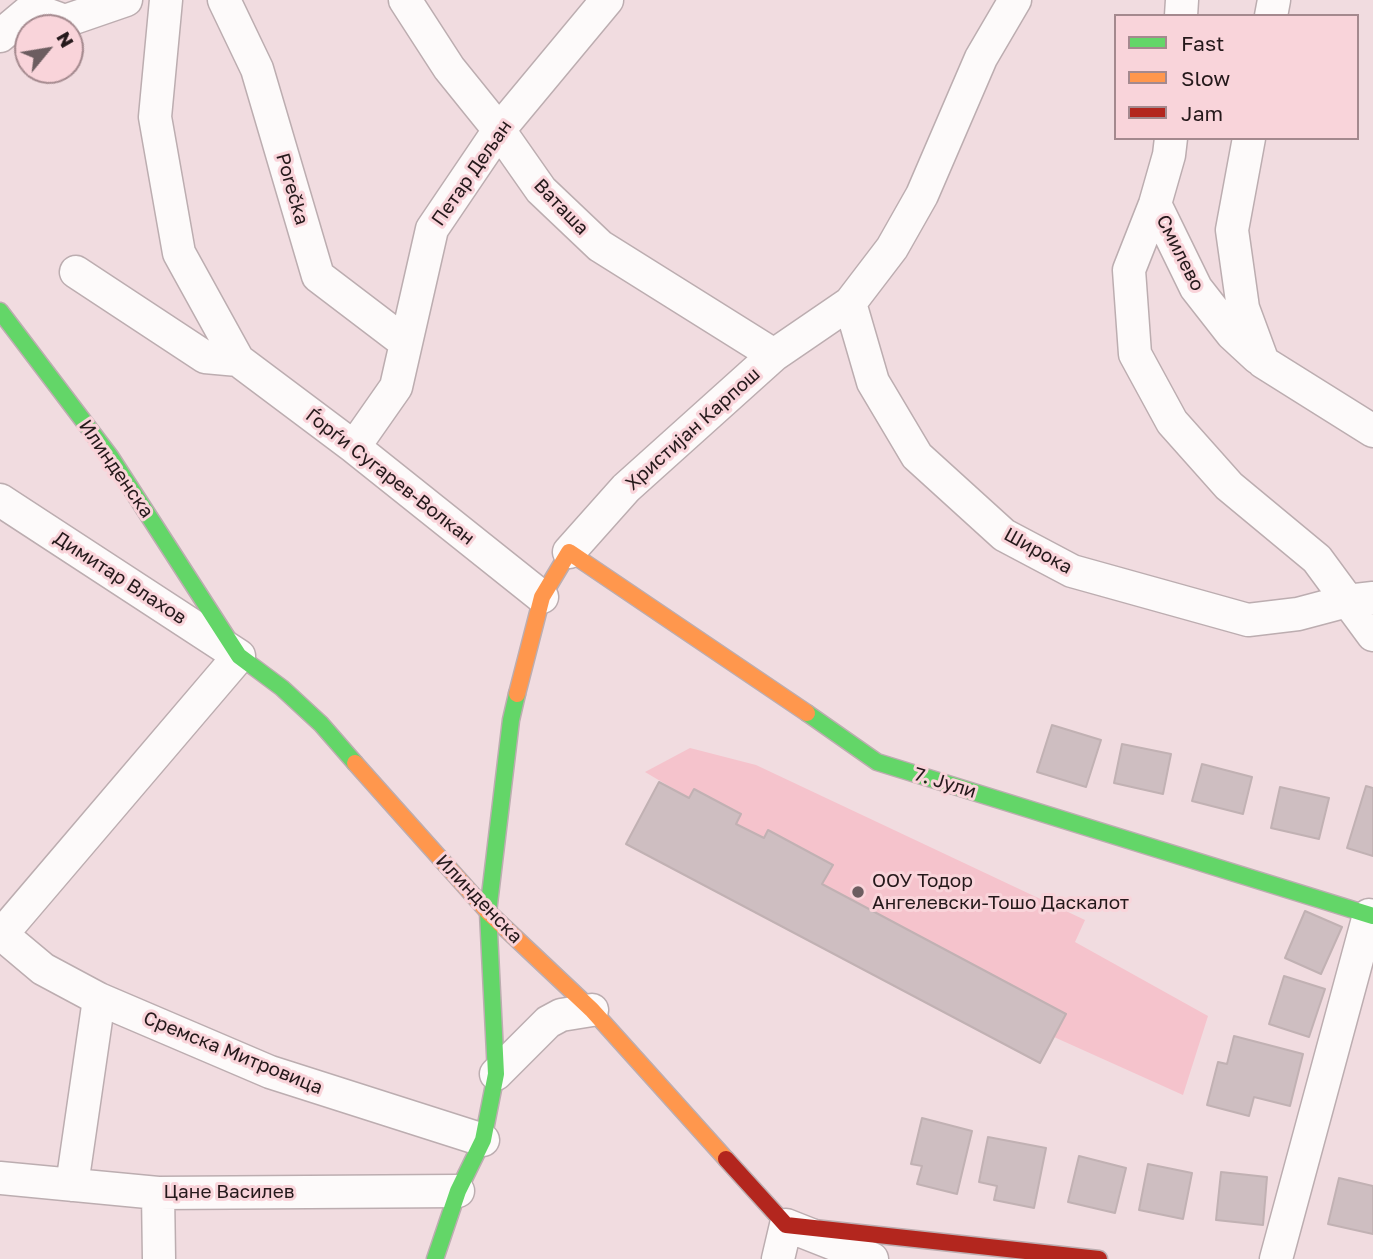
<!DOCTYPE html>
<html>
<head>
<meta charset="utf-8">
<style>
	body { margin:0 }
	#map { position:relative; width:1373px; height:1259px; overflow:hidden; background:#f1dce0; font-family:"Golos Text",sans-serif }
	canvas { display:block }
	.legend { position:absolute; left:1114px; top:14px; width:245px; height:126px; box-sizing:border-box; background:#f9d4da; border:2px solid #a4898e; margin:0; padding:9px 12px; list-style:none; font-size:21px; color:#25191b }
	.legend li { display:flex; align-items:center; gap:14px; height:35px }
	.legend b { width:35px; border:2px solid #a4898e }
	.north { position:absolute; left:14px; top:14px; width:70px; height:70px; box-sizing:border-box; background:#f9d4da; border:2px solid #a4898e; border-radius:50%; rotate:60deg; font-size:19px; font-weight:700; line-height:28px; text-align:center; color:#25191b }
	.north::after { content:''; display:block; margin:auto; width:24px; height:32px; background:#6c5d60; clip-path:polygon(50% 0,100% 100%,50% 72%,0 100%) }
</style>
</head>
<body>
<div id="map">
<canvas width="1373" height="1259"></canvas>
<ul class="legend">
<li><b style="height:9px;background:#63d668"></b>Fast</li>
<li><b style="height:9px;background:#ff974d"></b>Slow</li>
<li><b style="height:9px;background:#b3261e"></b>Jam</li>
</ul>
<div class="north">N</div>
</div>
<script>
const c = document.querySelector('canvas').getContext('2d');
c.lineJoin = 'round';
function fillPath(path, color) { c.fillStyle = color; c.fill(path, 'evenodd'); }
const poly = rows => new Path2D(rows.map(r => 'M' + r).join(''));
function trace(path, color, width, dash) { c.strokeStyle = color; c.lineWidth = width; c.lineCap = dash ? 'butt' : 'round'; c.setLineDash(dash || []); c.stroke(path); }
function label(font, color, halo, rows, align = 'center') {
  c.font = font + ' "Golos Text",sans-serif'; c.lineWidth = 6; c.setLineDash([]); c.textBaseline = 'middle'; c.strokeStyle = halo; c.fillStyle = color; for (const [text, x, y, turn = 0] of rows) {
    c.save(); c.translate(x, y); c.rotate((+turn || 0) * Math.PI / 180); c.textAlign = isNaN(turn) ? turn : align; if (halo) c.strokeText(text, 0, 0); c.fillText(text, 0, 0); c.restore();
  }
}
const green = poly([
	[690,748,756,765,1085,920,1075,942,1208,1016,1183,1095,1054,1037,1065,1013,822,884,832,864,768,831,764,838,736,824,741,814,694,789,689,798,645,772]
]);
const building = poly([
	[1052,725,1101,740,1086,787,1037,772,1052,725],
	[1122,744,1171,754,1163,794,1114,783,1122,744],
	[1202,764,1252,777,1243,814,1192,801,1202,764],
	[659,782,689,798,694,789,741,814,736,824,764,838,768,830,833,865,822,884,1066,1014,1040,1063,626,844,659,782],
	[1366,786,1373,788,1373,856,1347,848,1366,786],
	[1280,787,1329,798,1319,839,1271,828,1280,787],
	[1305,911,1342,927,1321,974,1285,958,1305,911],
	[1284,976,1325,989,1309,1037,1269,1024,1284,976],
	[1234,1036,1303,1054,1290,1106,1254,1097,1249,1116,1207,1105,1218,1062,1227,1064,1234,1036],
	[922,1118,972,1131,957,1194,917,1184,922,1166,911,1164,922,1118],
	[988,1137,1046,1148,1034,1208,994,1200,997,1186,979,1182,988,1137],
	[1079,1156,1126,1168,1115,1213,1068,1202,1079,1156],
	[1148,1164,1192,1173,1183,1219,1139,1210,1148,1164],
	[1221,1172,1267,1177,1263,1225,1216,1220,1221,1172],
	[1339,1178,1373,1186,1373,1234,1328,1224,1339,1178]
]);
const street = poly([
	[166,0,155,117,179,253,238,360,354,447,542,597],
	[224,0,257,69,318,276,406,343],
	[405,0,449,68,499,130,541,190,600,246,774,355],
	[1181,16,1182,0],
	[1271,16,1274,0],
	[0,36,32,9,65,21,126,0],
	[1171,138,1169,155,1155,204,1129,270,1135,354,1172,422,1229,486,1317,559,1373,635],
	[1249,138,1232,230,1243,308,1263,362,1373,431],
	[1155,204,1196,288,1232,334,1258,358],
	[76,272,205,357,238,360],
	[850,303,873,382,917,456,1004,535,1072,571,1248,620,1298,614,1347,601,1373,598],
	[354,447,396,387,432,229,499,130,607,0],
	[0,500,239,656,2,934],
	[569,552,626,488,774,355,850,303,892,248,922,195,981,58,1015,0],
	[0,933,43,969,99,999,270,1072,483,1140],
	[496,1074,548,1022,561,1015,592,1010],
	[0,1178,158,1193,458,1191],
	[72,1185,99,999],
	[158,1193,159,1259],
	[778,1259,786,1225,872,1259],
	[1276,1259,1369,915]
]);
const fast = poly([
	[0,311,110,456,239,656,282,688,321,724,355,763],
	[807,713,877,762,1373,916],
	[435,1259,458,1191,483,1140,496,1074,488,912,511,720,517,694]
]);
const slow = poly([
	[517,694,542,597,569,552,807,713],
	[355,763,488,912,592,1010,726,1159]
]);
const jam = poly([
	[726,1159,786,1225,1099,1259]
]);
const markers = [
	[858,892,7,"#6c5d60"]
];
const streetNames = [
	["Петар Дељан",472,173,-55],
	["Porečka",292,189,74],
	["Ваташа",561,207,46],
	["Смилево",1180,253,63],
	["Христијан Карпош",693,429,-42],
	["Илинденска",116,469,55],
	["Ѓорѓи Сугарев-Волкан",390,477,38],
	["Широка",1038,551,29],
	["Димитар Влахов",120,578,33],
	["7. Јули",945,783,17],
	["Илинденска",479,899,46],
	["Сремска Митровица",233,1053,22],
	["Цане Василев",229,1192]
];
const poiNames = [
	["ООУ Тодор",872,881],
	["Ангелевски-Тошо Даскалот",872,903]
];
fillPath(green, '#f5c3cc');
fillPath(building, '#cebec1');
trace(building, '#c1b1b3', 2);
trace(street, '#bcadb0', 35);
trace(fast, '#bcadb0', 19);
trace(slow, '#bcadb0', 19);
trace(jam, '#bcadb0', 19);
trace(street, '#fdfafa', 32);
trace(fast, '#63d668', 16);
trace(slow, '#ff974d', 16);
trace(jam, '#b3261e', 16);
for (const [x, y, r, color] of markers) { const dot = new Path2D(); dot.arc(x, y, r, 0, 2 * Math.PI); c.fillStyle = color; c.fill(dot); trace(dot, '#f9d4da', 2.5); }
label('19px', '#25191b', '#f9d4da', streetNames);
label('19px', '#25191b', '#f9d4da', poiNames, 'left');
</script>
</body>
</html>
